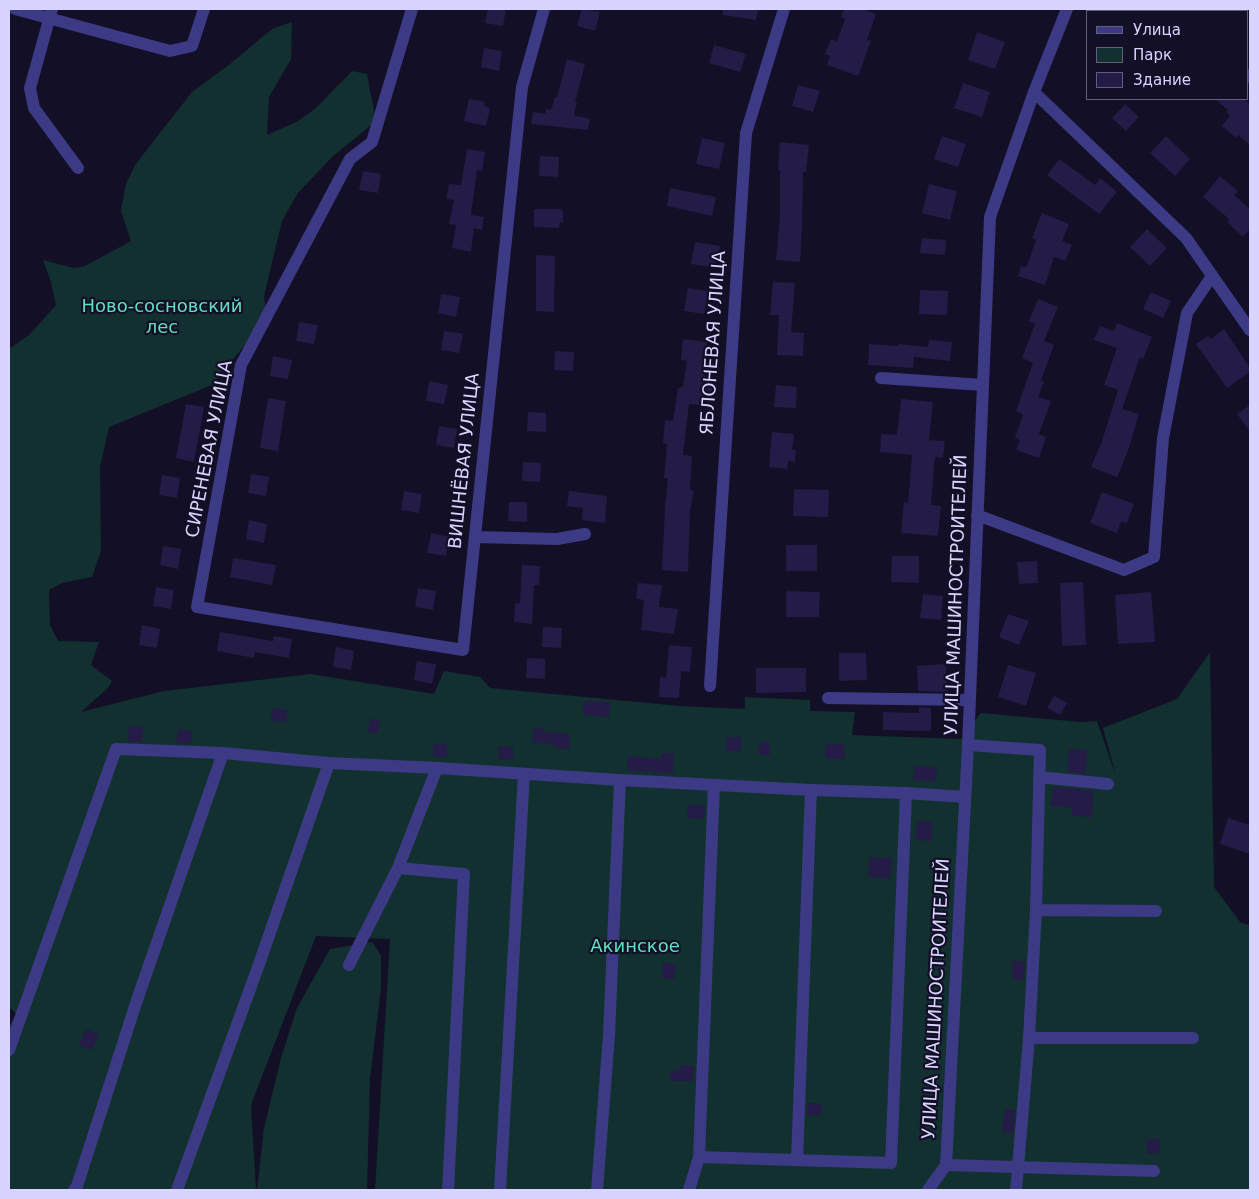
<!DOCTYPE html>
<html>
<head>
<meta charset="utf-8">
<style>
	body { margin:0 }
	#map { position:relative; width:1259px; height:1199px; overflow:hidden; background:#130f26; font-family:"DejaVu Sans",sans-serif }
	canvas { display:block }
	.frame { position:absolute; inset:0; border:10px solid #d9d4ff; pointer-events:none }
	.legend { position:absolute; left:1086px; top:10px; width:162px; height:90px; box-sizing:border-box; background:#130f26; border:1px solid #625e7d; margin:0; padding:6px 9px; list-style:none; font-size:15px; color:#d9d4ff }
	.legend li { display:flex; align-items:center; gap:10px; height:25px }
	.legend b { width:25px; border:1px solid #625e7d }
</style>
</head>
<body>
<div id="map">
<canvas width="1259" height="1199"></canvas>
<div class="frame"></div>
<ul class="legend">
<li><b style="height:6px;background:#3d3a85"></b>Улица</li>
<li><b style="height:14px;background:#12302f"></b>Парк</li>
<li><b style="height:14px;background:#241b47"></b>Здание</li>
</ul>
</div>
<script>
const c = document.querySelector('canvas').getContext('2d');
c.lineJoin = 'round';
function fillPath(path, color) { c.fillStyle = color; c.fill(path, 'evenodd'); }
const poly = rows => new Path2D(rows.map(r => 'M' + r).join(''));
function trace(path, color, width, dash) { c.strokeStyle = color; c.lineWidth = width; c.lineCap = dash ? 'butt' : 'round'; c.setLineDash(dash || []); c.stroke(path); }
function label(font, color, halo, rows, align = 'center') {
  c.font = font + ' "DejaVu Sans",sans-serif'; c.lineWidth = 4.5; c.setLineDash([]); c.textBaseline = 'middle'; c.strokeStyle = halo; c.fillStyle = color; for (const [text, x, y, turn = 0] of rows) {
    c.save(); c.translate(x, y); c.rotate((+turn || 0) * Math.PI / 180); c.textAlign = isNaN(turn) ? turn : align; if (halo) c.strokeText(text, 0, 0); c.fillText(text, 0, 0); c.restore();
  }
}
const green = poly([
	[292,22,291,59,269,97,267,135,298,121,316,108,352,71,367,74,376,121,332,157,298,193,282,221,264,296,267,318,212,385,109,427,100,467,101,551,92,577,62,583,49,590,50,625,58,641,99,642,91,665,112,681,109,687,81,712,164,691,311,674,434,694,444,671,480,677,490,688,680,706,745,709,745,697,810,700,810,711,855,712,852,735,961,739,981,713,1081,722,1097,721,1116,776,1103,728,1177,699,1210,652,1214,887,1241,923,1250,925,1250,1190,375,1190,390,939,316,936,251,1105,256,1190,9,1190,9,1027,16,1014,9,1007,9,349,29,335,56,305,51,282,43,260,74,268,85,266,131,241,121,211,126,184,135,165,192,92,230,64,272,29],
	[372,942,381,955,381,988,370,1079,367,1190,257,1190,264,1128,281,1058,297,1008,330,949]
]);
const building = poly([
	[488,9,506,9,503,26,485,23],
	[582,9,600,12,595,31,577,26],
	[723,9,758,9,756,20,723,15],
	[844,9,862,9,876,14,867,40,871,41,858,76,827,65,830,56,825,54,831,39,837,41,845,19,841,17],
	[977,32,1005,42,995,69,968,60],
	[714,45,746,54,740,72,709,63],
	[484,48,502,51,499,71,481,67],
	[567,59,585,64,575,102,577,102,574,115,590,119,588,130,531,124,533,112,545,114,546,109,551,110,555,97,557,97],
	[963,83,990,92,982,117,954,108],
	[798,85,820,91,813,112,792,106],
	[469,99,485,102,484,106,490,108,486,126,464,121],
	[1215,99,1244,99,1250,104,1250,145,1238,135,1236,138,1222,126,1230,115,1226,112,1228,110],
	[1125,104,1139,117,1126,131,1112,118],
	[942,136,966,144,958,167,934,159],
	[1166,136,1190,159,1175,176,1150,153],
	[702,138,725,143,719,169,696,164],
	[780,142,809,145,806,172,803,172,802,228,800,262,776,260,780,217,780,170,778,169],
	[467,149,485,152,482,171,477,170,471,215,484,217,482,230,474,228,471,252,452,248,456,225,449,224,454,200,446,199,449,184,461,185],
	[540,156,559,157,558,177,539,176],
	[1059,159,1095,185,1100,178,1117,192,1099,214,1047,175],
	[363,171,381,174,378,193,359,190],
	[1220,176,1238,191,1234,195,1250,209,1250,229,1243,237,1227,222,1229,219,1203,197],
	[929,184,957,191,950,220,922,213],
	[670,188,716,197,712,216,667,206],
	[534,209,560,209,563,211,563,222,560,222,559,228,534,227],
	[1042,213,1069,224,1062,241,1072,245,1065,261,1054,257,1045,285,1018,276,1021,266,1026,268,1036,240,1032,238],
	[1147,229,1167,248,1150,266,1130,247],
	[922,238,946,240,945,255,920,253],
	[695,242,720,246,717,268,691,264],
	[536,255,555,256,554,312,536,311],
	[773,282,795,283,791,332,804,333,803,356,777,355,779,315,770,315],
	[688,288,708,291,704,314,684,311],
	[920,290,948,291,947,315,919,314],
	[1151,292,1171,301,1163,318,1143,309],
	[441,294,460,297,456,317,438,313],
	[1038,299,1058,307,1044,341,1054,345,1041,380,1044,382,1038,397,1051,401,1039,434,1046,437,1039,458,1016,450,1020,440,1015,438,1023,414,1016,411,1033,363,1022,358,1035,324,1029,321],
	[299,322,318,325,314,344,296,341],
	[1117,323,1152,337,1143,359,1140,357,1122,409,1139,414,1128,451,1117,477,1091,467,1102,441,1118,390,1104,385,1117,348,1094,340,1100,326,1114,331],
	[1224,329,1250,368,1250,372,1227,388,1196,344,1208,336,1211,339],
	[444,331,463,334,459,353,441,350],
	[683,339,707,342,704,376,714,377,711,402,701,401,700,405,689,404,683,455,692,456,690,490,694,491,690,510,688,572,662,570,665,507,668,478,664,478,667,444,663,443,665,420,673,421,678,388,683,387,687,361,681,360],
	[929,340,952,342,950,361,914,357,913,368,868,365,869,344,898,346,898,344,928,347],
	[555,351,574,352,573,371,554,370],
	[273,356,292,360,288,379,270,376],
	[429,381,448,385,444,404,426,401],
	[776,385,797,387,796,408,774,407],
	[268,398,286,401,278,451,260,448],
	[901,399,933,402,929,440,945,441,943,458,935,457,931,505,941,506,938,536,901,533,904,502,908,503,912,455,880,452,881,434,897,435],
	[186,404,204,407,194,462,176,458],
	[1250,405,1250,432,1237,414],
	[528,412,546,413,546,432,527,431],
	[439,426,457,429,454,448,436,445],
	[772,432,794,434,792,450,796,450,795,462,788,461,787,469,769,467],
	[523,462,541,463,540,482,522,481],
	[251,474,269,477,266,496,248,493],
	[162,475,180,478,177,498,159,495],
	[794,489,829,490,828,517,793,516],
	[404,491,422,494,419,513,401,510],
	[569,491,607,496,605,523,582,520,583,508,567,506],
	[1102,492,1134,504,1127,523,1121,521,1117,533,1090,523],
	[509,502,527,502,527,522,508,521],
	[249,520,267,524,264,543,246,539],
	[431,533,449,537,446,556,427,553],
	[786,545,817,545,817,571,786,571],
	[163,546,181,549,178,569,160,565],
	[892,556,919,556,919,583,891,582],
	[233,558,276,565,272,585,230,577],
	[1037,561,1038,583,1019,584,1017,562],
	[522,565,540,566,539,585,534,585,532,624,514,622,515,603,520,603],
	[1083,582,1086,645,1062,646,1060,583],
	[638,583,662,585,659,607,678,609,674,634,641,630,644,600,636,599],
	[156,587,174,590,171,609,153,606],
	[418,588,436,591,433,610,415,607],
	[786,591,820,592,819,617,786,617],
	[1151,592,1155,642,1118,644,1115,595],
	[923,594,943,596,941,620,920,618],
	[1008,614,1029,621,1019,645,999,637],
	[142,625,160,629,157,648,139,645],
	[543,627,562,628,561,648,542,647],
	[220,632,273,641,274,636,292,639,289,658,255,652,254,658,217,651],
	[669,645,692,647,690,672,681,671,679,698,659,697,660,677,666,678],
	[336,647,354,651,351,670,333,667],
	[839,653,866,653,867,680,839,681],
	[527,658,545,659,545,679,526,678],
	[417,661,436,664,432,684,414,680],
	[946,664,947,692,918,691,917,666],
	[1008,665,1036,673,1026,706,998,697],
	[756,668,806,668,806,692,756,693],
	[1054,696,1067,703,1060,715,1047,708],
	[584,701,610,702,609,717,583,715],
	[919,707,931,708,931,731,883,730,883,712,919,713],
	[272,708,287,710,286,722,271,721],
	[370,719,380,720,378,734,368,732],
	[129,726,143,727,142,742,128,741],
	[534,727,545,729,545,732,570,734,569,749,556,748,556,745,532,742],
	[178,729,193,731,191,744,176,743],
	[726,737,741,737,741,751,726,751],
	[759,742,770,742,770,755,759,755],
	[433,744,447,744,447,757,433,757],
	[825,744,844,744,845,759,825,759],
	[513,746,513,759,499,760,498,747],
	[1069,749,1087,750,1085,774,1067,772],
	[661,753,673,753,673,773,627,771,628,756,661,759],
	[914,766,937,767,936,781,913,780],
	[1053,787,1093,791,1092,817,1072,816,1072,808,1051,806],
	[688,805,705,805,704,819,687,818],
	[1228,818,1250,825,1250,854,1220,844],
	[917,821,932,822,931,841,916,840],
	[870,857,892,858,890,879,868,877],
	[1012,961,1025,961,1024,980,1012,980],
	[663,963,676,964,674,979,662,978],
	[86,1029,99,1034,92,1050,79,1045],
	[680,1065,694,1066,693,1081,670,1081,670,1070,680,1070],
	[808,1103,822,1104,821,1116,807,1115],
	[1005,1109,1015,1110,1013,1133,1002,1132],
	[1147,1139,1159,1139,1160,1153,1147,1154]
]);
const minor = poly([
	[15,9,170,51,192,46,204,9],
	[52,9,30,88,34,108,78,168],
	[412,9,372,142,350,159,241,365,197,607,463,650,522,87,544,9],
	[1170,9,1173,11],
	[1248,75,1250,77],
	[1034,92,1186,238,1250,330],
	[881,378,983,385],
	[977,515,1124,570,1154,557,1163,438,1187,313,1212,276],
	[475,537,557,539,585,534],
	[710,686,746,133,784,9],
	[828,698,969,700],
	[968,745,1040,750,1036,910,1029,1038,1016,1190],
	[1039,777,1108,784],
	[398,868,464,874,448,1190],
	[1036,910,1156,911],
	[349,965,398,868,437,768],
	[1029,1038,1193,1038],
	[9,1050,116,749,223,753,329,763,437,768,620,780,811,790,906,793,965,797],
	[699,1157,891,1163,906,793],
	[797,1160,811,790],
	[946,1165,1154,1171],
	[74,1190,77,1186,137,1000,223,753],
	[177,1190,258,967,329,763],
	[500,1190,524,774],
	[597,1190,609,1035,620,780],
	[689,1190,699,1157,714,785],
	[928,1190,946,1165,968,745,990,217,1034,92,1067,9]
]);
const parkNames = [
	["Ново-сосновский",162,307],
	["лес",162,328],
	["Акинское",635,947]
];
const streetNames = [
	["ЯБЛОНЕВАЯ УЛИЦА",714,343,-86],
	["СИРЕНЕВАЯ УЛИЦА",210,449,-79],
	["ВИШНЁВАЯ УЛИЦА",465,461,-84],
	["УЛИЦА МАШИНОСТРОИТЕЛЕЙ",957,595,-88],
	["УЛИЦА МАШИНОСТРОИТЕЛЕЙ",937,999,-87]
];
fillPath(green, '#12302f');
fillPath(building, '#241b47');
trace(minor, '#3d3a85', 12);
label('18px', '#5fe0c0', '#130f26', parkNames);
label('18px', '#d9d4ff', '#130f26', streetNames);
</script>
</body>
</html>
